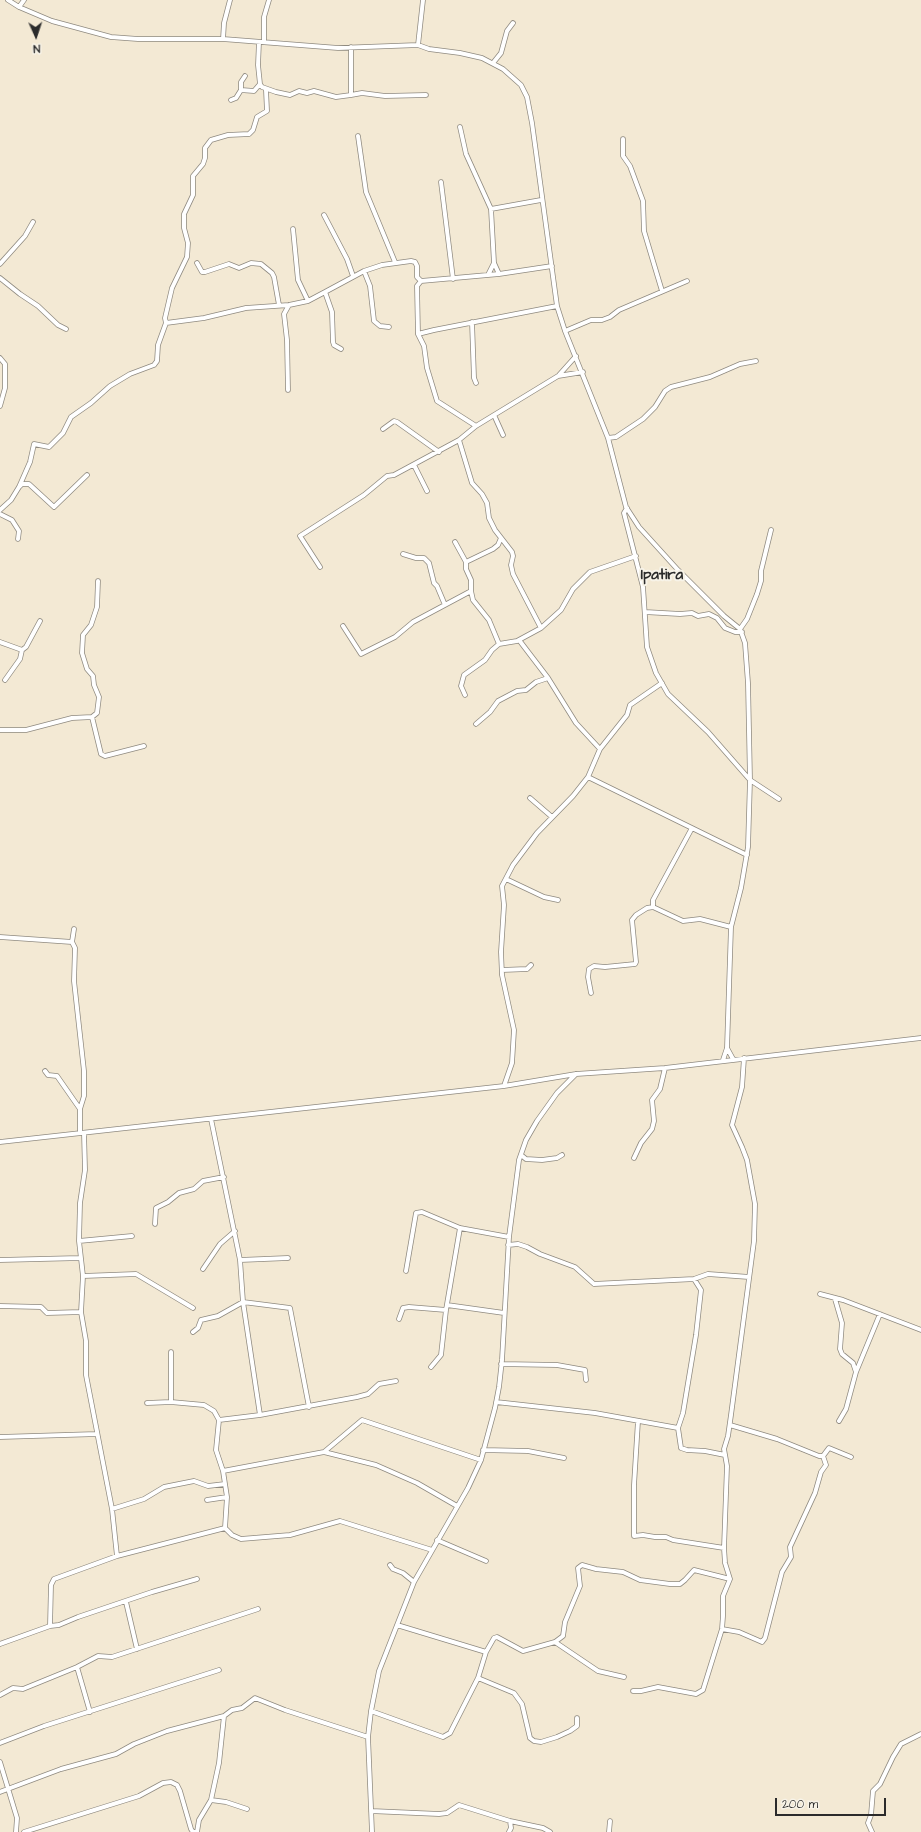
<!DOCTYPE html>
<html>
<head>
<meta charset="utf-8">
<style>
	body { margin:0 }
	#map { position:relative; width:921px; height:1832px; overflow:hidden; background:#f3e9d4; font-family:"Architects Daughter",sans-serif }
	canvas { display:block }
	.north { position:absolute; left:16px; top:16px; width:40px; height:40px; -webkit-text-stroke:3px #f7f3e8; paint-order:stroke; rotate:177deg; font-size:11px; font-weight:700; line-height:16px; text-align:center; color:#2b2b2b }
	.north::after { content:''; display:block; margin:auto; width:14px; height:18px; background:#2b2b2b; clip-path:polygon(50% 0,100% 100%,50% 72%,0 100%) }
	.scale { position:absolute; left:775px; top:1798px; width:111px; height:18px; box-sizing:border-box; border:2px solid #2b2b2b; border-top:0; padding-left:5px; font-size:12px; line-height:14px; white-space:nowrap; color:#2b2b2b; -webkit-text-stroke:3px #f7f3e8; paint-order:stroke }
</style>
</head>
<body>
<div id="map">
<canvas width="921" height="1832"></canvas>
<div class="north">N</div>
<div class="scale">200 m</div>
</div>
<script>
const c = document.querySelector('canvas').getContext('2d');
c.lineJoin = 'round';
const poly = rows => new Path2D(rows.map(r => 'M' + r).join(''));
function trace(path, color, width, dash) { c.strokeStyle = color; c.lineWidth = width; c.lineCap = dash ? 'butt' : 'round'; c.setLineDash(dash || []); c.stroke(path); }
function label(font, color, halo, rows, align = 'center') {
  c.font = font + ' "Architects Daughter",sans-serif'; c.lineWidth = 4; c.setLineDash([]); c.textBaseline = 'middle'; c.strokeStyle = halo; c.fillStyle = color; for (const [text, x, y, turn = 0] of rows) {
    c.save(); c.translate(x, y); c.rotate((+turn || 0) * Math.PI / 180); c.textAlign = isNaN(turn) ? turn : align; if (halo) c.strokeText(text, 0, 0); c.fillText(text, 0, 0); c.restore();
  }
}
const street = poly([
	[8,0,19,7,52,21,111,37,138,39,223,39,338,48,418,45,429,49,460,53,482,58,503,69,521,85,527,97,532,123,557,306,565,331,608,438,626,507,639,527,678,570,724,616,740,629,745,643,748,683,750,780,748,847,741,888,731,927,727,1048,723,1060],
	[19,7,24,0],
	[223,39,224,23,230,0],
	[259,42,258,65,260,84,262,87,276,92,290,95,299,91,307,93,314,91,336,97,351,95],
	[264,42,264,17,269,0],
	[418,45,423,0],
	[351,47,351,95,362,93,385,96,426,95],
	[493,63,501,53,507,31,513,23],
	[245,76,241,82,241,90,254,91,260,84],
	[231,100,236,98,241,90],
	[460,127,466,154,491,209,494,263,499,274],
	[358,136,366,192,395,262],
	[623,139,623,156,630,166,643,201,644,231,662,291],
	[441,182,453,279],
	[491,209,541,200],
	[324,215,347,259,353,276],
	[293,229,298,280,308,301],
	[197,263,202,272,205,272,229,264,239,268,251,263,261,264,272,273,274,277,279,305],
	[0,264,25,236,33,222],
	[364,271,370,286,374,321,380,326,389,327],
	[488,275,494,263],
	[0,278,20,294,38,306,58,325,66,329],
	[421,281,417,286,418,334,434,330,557,306],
	[472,322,474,378,476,383],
	[166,323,165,318,172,288,187,257,188,243,184,228,184,214,193,195,193,176,203,164,205,158,205,148,211,140,228,135,249,134,253,130,257,117,267,111,266,90],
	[565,331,591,320,602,320,610,317,619,310,687,281],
	[418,334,424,346,427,368,437,401,476,426],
	[341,349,334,345,333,342,332,312,325,292,364,271,382,265,411,261,415,262,417,266,417,277,421,281,499,274,552,266],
	[0,358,5,364,5,388,0,406],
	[559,375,576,356],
	[288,390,287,340,284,314,289,305],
	[494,415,503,435],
	[383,429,394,421,397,422,439,452],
	[608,438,616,437,643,419,655,407,665,391,671,387,710,377,740,364,756,361],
	[459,440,472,483,482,494,487,503,489,518,495,530,512,552,513,556,511,565,513,574,541,628],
	[414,465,427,491],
	[19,487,22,484,29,484,54,507,87,475],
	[627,508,624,513,625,517,643,587,647,647,656,673,668,694,708,732,750,780,779,799],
	[0,510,11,500,19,487,30,462,34,444,49,447,63,433,71,417,91,403,110,386,130,374,154,365,157,361,158,345,166,323,204,318,246,308,289,305,308,301,325,292],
	[0,514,12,520,19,531,18,539],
	[455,542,466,562,466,569,471,580,471,591,473,600,489,620,499,644],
	[403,554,416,558,424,558,429,563,434,583,437,586,445,605],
	[466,562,493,549,498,545,501,538],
	[320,567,300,536,364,495,387,476,394,475,459,440,476,426,558,376,583,372],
	[645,612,680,614,692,613,698,616,709,614,717,618,725,628,735,632,742,632],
	[343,626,361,654,395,637,413,622,471,591],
	[740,629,747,619,757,594,761,581,761,571,771,530],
	[519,640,548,678,576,723,600,749],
	[0,642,22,650,26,647,40,621],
	[5,680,20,659,22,650],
	[465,695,461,686,464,675,485,660,492,650,499,644,517,641,541,628,561,610,573,589,590,572,636,556],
	[92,717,101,754,105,756,144,746],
	[476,724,490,712,498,701,517,691,526,690,536,682,548,678],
	[0,730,26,730,72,718,92,717,97,713,99,697,94,685,93,676,87,669,82,653,83,635,91,625,97,607,98,581],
	[588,777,747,855],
	[530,798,552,817],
	[506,879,544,897,558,900],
	[653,907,683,921,700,919,731,927],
	[0,937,72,942,74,929],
	[72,942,75,948,74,981,84,1071,84,1096,80,1109,80,1133],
	[502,970,527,969,531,965],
	[591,993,588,977,589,969,594,966,605,967,635,964,636,962,632,920,636,915,647,908,653,907,653,900,692,828],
	[727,1048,733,1059],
	[45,1071,48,1075,57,1076,80,1109],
	[504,1086,512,1063,514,1030,502,975,501,952,504,905,502,886,513,865,537,833,573,796,588,777,600,749,627,715,630,705,662,683],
	[211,1119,240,1260,243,1302,260,1415,219,1420,216,1450,223,1471,324,1452,376,1465,417,1483,457,1506],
	[84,1133,85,1170,80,1203,79,1241,83,1276,81,1312,86,1341,86,1375,112,1509,117,1556],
	[0,1142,504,1086,576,1074,665,1068,921,1038],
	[521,1155,526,1159,542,1160,557,1158,562,1155],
	[634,1158,641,1143,652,1129,654,1121,652,1100,660,1089,665,1068],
	[155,1224,156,1208,168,1202,179,1193,194,1189,203,1181,224,1177],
	[79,1241,132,1236],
	[508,1245,518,1244,527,1247,540,1254,575,1267,594,1284,694,1279,708,1274,749,1277],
	[0,1260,80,1258],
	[240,1260,288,1258],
	[203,1269,220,1244,235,1231],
	[406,1271,416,1213,422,1212,460,1228,509,1237],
	[83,1276,136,1274,193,1308],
	[820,1294,843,1300,921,1330],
	[835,1299,842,1323,840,1349,842,1354,853,1363,856,1372,846,1409,839,1421],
	[447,1305,504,1313],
	[0,1306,41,1307,47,1313,81,1312],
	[399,1319,403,1308,409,1307,446,1310,460,1228],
	[193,1332,198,1328,201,1320,218,1316,243,1302,290,1308,309,1407],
	[171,1352,171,1402,204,1405,214,1411,219,1420],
	[501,1364,557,1365,585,1370,586,1380],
	[431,1367,441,1355,446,1310],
	[856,1372,880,1314],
	[496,1402,595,1413,678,1428,681,1448,687,1450,705,1451,725,1455],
	[147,1403,171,1402],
	[260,1415,357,1397,368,1394,379,1384,396,1381],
	[638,1421,634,1485,634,1536,643,1535,655,1537,666,1537,673,1540,724,1548,727,1466,724,1449,728,1436,731,1415,754,1241,755,1204,747,1160,742,1147,732,1125,742,1087,744,1058],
	[730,1425,777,1439,819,1456,823,1456,829,1448,851,1457],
	[678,1428,683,1413,696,1335,701,1290,694,1279],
	[0,1437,97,1434],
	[483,1450,528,1451,564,1458],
	[324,1452,362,1420,481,1460],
	[227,1497,225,1528,232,1535,241,1539,290,1535,340,1521,432,1550],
	[207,1500,227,1497,223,1471],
	[112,1509,144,1499,164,1487,194,1481,208,1486,225,1484],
	[437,1540,486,1561],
	[390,1565,393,1569,403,1573,414,1582],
	[126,1602,137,1649],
	[397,1625,486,1652],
	[50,1626,51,1585,54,1579,117,1556,225,1528],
	[722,1629,739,1632,762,1642,765,1638,782,1572,791,1557,790,1547,815,1493,821,1472,826,1465,823,1456],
	[555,1642,598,1671,624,1677],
	[0,1644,50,1626,59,1625,78,1617,152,1592,197,1579],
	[77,1667,90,1712],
	[633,1691,641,1691,658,1687,696,1694,703,1690,722,1629,723,1616,723,1596,730,1579,725,1563,724,1548],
	[0,1695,13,1688,23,1689,77,1667,98,1656,112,1657,258,1609],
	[371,1711,443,1737,450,1733,478,1678],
	[577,1718,577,1726,570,1731,557,1737,541,1742,534,1741,530,1738,522,1704,514,1693,478,1678,486,1652,494,1638,497,1637,523,1651,555,1642,563,1636,565,1622,580,1586,578,1568,582,1565,596,1569,623,1572,640,1580,670,1584,680,1584,685,1580,694,1570,730,1579],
	[0,1743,44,1726,219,1670],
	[0,1762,17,1818,16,1832],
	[0,1792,61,1769,116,1754,134,1744,167,1731,224,1716,232,1710,242,1708,255,1698,285,1710,368,1737],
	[211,1800,226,1802,247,1809],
	[371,1811,439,1814,447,1813,459,1805,510,1821,543,1828,550,1832],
	[24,1832,139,1796,163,1783,171,1782,177,1785,180,1791,191,1829,193,1832,197,1832,199,1820,211,1800,219,1763,224,1716],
	[372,1832,368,1737,371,1711,379,1671,414,1582,468,1488,481,1460,495,1408,499,1387,502,1360,509,1237,519,1160,526,1140,537,1121,557,1093,576,1074],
	[509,1832,511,1828,510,1821],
	[609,1832,610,1821],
	[872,1832,868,1823,871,1815,873,1791,880,1784,893,1757,901,1744,921,1734]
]);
const quarterNames = [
	["Ipatira",662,576]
];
trace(street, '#8f8a80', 5.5);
trace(street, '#fff', 4);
label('bold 15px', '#2b2b2b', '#f7f3e8', quarterNames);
</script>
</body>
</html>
